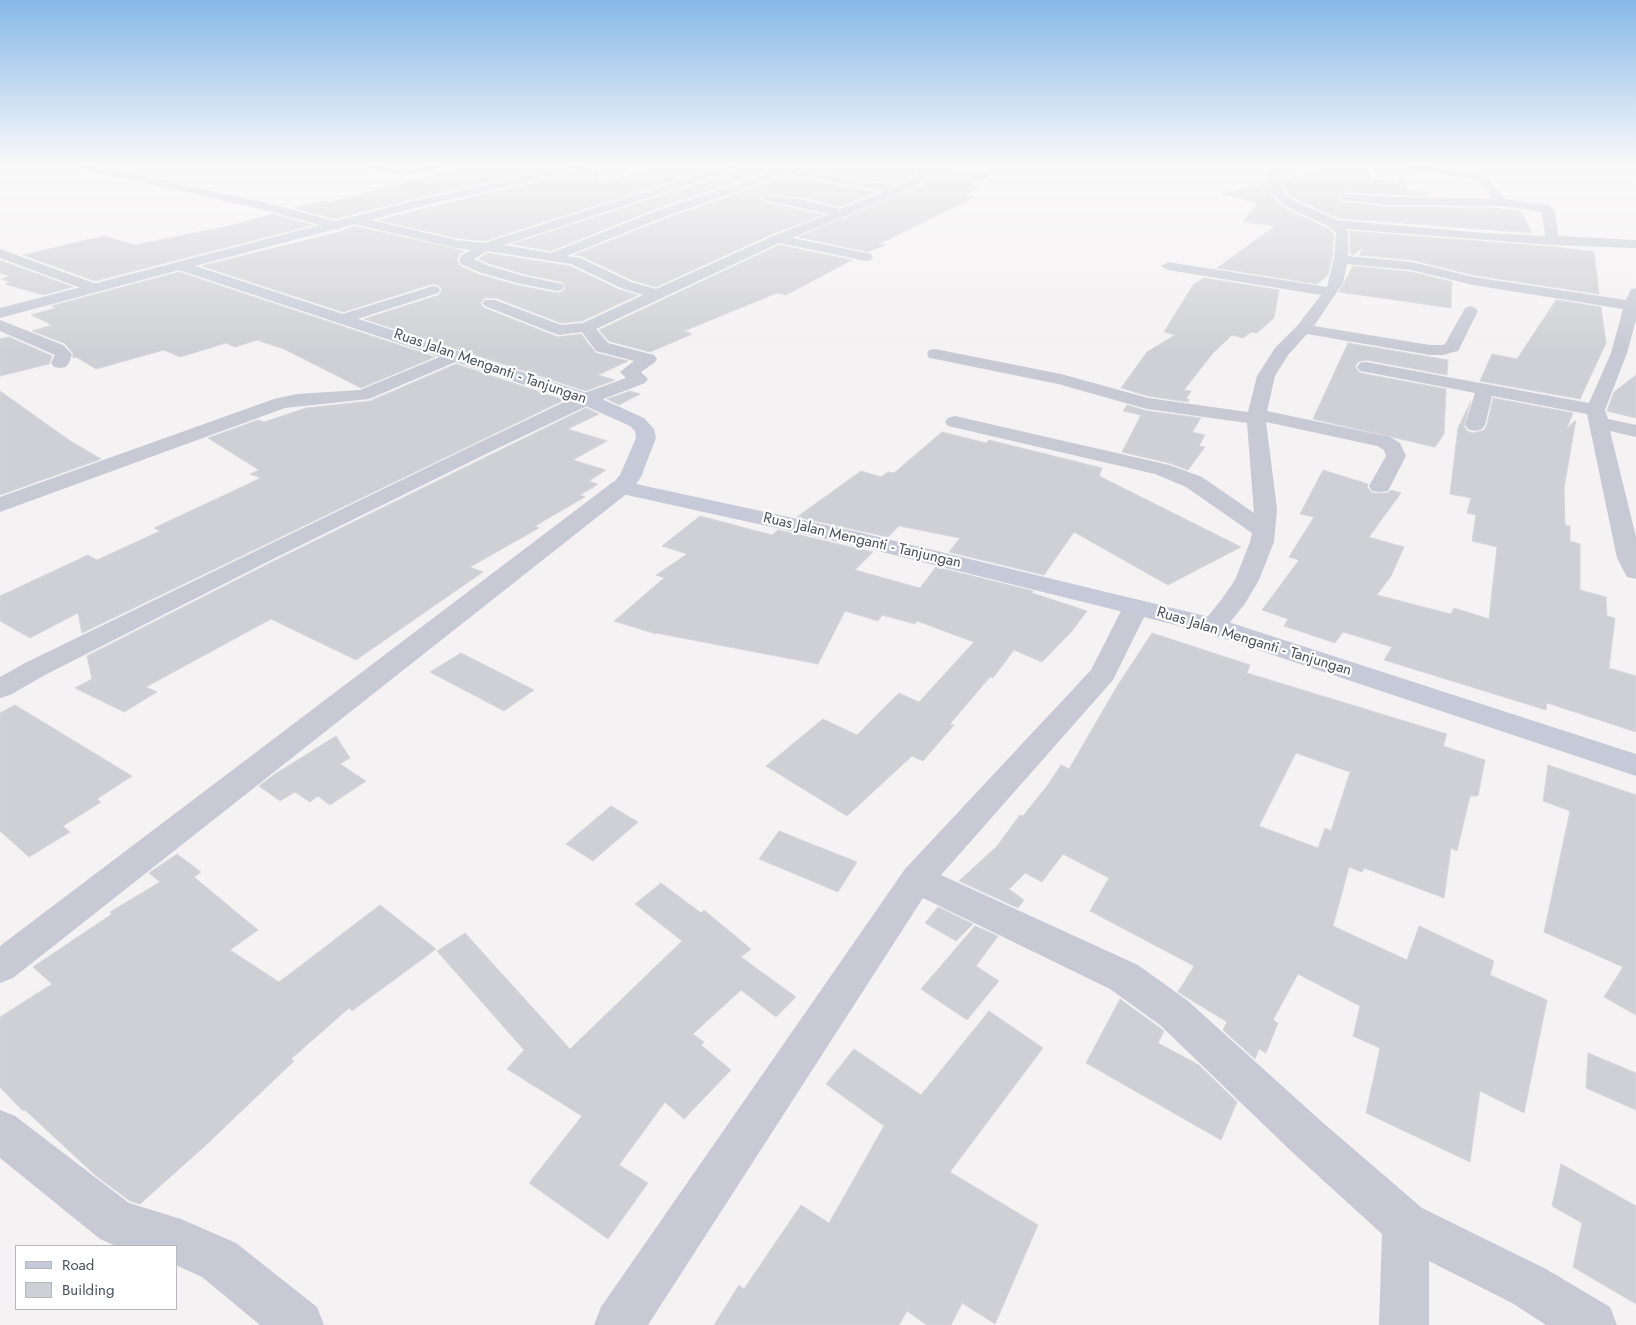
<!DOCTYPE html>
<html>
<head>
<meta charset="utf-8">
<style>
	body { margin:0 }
	#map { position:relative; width:1636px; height:1325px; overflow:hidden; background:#f4f2f2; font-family:Jost,sans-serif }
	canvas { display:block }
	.legend { position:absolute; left:15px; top:1245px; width:162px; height:65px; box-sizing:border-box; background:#fff; border:1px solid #b7b9bf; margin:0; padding:6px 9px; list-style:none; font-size:15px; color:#4b505e }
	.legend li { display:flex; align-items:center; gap:10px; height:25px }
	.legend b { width:25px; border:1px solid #b7b9bf }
</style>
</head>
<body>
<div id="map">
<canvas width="1636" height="1325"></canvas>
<ul class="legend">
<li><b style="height:6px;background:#c6cad8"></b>Road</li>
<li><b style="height:14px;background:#cfd0d5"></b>Building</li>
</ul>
</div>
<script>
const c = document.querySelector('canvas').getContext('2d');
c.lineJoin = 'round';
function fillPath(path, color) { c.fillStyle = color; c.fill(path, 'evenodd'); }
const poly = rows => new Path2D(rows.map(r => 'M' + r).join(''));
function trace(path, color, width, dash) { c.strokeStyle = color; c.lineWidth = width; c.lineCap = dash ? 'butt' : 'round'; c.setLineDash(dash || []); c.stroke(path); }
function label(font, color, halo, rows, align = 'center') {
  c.font = font + ' Jost,sans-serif'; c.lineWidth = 4.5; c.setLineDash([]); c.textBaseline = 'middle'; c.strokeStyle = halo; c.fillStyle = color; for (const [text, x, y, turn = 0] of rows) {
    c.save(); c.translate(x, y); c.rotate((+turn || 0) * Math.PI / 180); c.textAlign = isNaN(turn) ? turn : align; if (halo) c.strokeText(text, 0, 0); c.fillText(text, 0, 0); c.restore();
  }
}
const building = poly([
	[468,166,561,166,413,199,335,219,294,208,324,201,331,202,468,166],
	[587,166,597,166,600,184,658,166,720,166,484,241,456,238,378,220,584,170,587,166],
	[742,166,763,166,761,169,766,172,655,209,551,251,512,244,740,170,742,166],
	[775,166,914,166,915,175,914,178,897,184,775,166],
	[1324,166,1367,166,1371,180,1398,183,1402,175,1409,191,1430,192,1426,196,1344,192,1336,196,1343,202,1389,207,1489,208,1521,211,1532,233,1337,218,1292,197,1284,188,1282,180,1324,170,1324,166],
	[928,167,990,175,970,184,981,186,964,196,975,197,879,244,885,245,868,252,798,237,924,185,929,176,928,167],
	[787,176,878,192,840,207,800,197,763,195,760,198,764,202,823,215,772,234,656,287,632,280,581,256,574,255,665,219,787,176],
	[1268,183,1269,191,1282,207,1329,229,1334,234,1332,259,1328,275,1317,284,1217,268,1275,226,1243,222,1258,203,1222,194,1268,183],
	[272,214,313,225,95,281,23,255,104,236,135,245,229,226,272,214],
	[354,226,465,251,460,254,457,260,460,266,478,274,516,285,557,293,562,292,566,288,562,282,524,274,490,264,478,259,487,253,570,266,620,290,638,295,582,321,561,323,496,298,485,298,480,303,484,308,558,337,581,334,596,353,628,361,598,375,615,380,586,391,364,319,439,295,442,289,438,285,432,284,343,312,202,266,339,232,354,226],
	[1350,231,1556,247,1594,252,1599,294,1473,275,1412,260,1359,255,1364,246,1353,255,1350,254,1350,231],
	[779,245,852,260,786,295,777,293,684,331,692,334,650,352,609,341,599,330,779,245],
	[0,261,2,261,73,287,43,295,5,284,10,282,1,279,10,276,0,273,0,261],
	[1353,266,1412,272,1452,282,1451,308,1339,292,1353,266],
	[179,272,435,357,361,388,284,349,257,340,235,347,226,343,180,357,164,350,96,369,76,357,73,358,73,353,64,343,32,331,52,325,31,315,56,308,51,306,179,272],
	[1204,278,1279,290,1274,318,1257,333,1251,332,1243,338,1232,335,1213,353,1184,390,1191,391,1186,399,1189,399,1188,402,1148,396,1121,388,1147,352,1175,335,1164,332,1193,285,1204,278],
	[1556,300,1601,307,1606,343,1580,399,1480,381,1492,354,1517,359,1556,300],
	[9,337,52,356,49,364,0,376,0,339,9,337],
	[1348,343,1448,360,1447,375,1366,360,1358,362,1355,367,1360,373,1446,389,1444,434,1435,447,1313,419,1348,343],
	[456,364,564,400,82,633,78,613,30,638,0,621,0,596,88,555,97,560,160,531,154,528,261,478,250,474,259,470,208,438,258,420,264,422,306,408,370,401,456,364],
	[1636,375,1636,418,1607,411,1614,392,1636,375],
	[0,391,69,440,101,459,0,495,0,391],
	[630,391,640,394,619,405,607,399,630,391],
	[1493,398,1573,413,1567,428,1576,420,1564,488,1565,525,1570,526,1570,541,1580,544,1580,590,1606,597,1607,616,1615,618,1609,668,1636,676,1636,732,1547,703,1546,710,1384,660,1392,647,1343,632,1335,643,1284,626,1288,619,1262,610,1299,560,1289,557,1314,517,1300,514,1323,470,1368,484,1367,487,1372,493,1388,493,1391,490,1401,493,1369,537,1404,547,1391,576,1377,595,1451,614,1454,608,1489,619,1497,547,1472,541,1476,515,1467,513,1471,498,1450,494,1458,428,1471,401,1464,426,1467,431,1474,433,1484,430,1487,425,1493,398],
	[1127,405,1147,411,1201,418,1192,432,1205,435,1199,446,1205,447,1188,470,1169,463,1122,452,1141,415,1123,411,1127,405],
	[586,408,599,414,568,429,607,441,573,460,606,470,589,481,598,484,580,495,585,497,535,526,539,528,470,567,483,572,356,660,271,619,146,687,157,692,124,712,75,688,92,679,87,656,272,562,586,408],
	[942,432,986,443,989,440,1102,468,1099,476,1241,547,1168,585,1074,532,1044,575,949,552,960,538,899,526,888,537,797,517,861,471,881,477,888,472,894,473,942,432],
	[700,516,772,535,778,530,873,552,855,570,920,588,936,567,1033,591,1032,593,1087,611,1072,631,1042,662,1014,650,993,678,990,677,950,724,954,725,923,761,912,756,847,816,766,766,823,719,857,735,899,693,919,702,974,642,917,621,915,624,882,615,878,621,845,611,818,664,656,633,656,634,614,621,664,578,656,575,687,554,662,546,700,516],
	[1152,633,1250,665,1247,673,1447,734,1443,746,1485,760,1478,796,1470,796,1457,851,1451,848,1444,898,1364,868,1362,872,1349,867,1333,926,1407,960,1419,926,1494,961,1490,975,1547,1000,1524,1113,1480,1091,1470,1162,1366,1113,1380,1048,1353,1036,1360,1006,1298,974,1273,1020,1278,1023,1266,1053,1259,1049,1255,1059,1223,1030,1227,1022,1178,992,1194,966,1090,911,1109,878,1063,854,1042,882,1025,873,1009,889,1024,900,1018,908,959,881,997,846,1020,815,1023,816,1047,786,1061,765,1069,769,1119,683,1152,633],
	[1296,753,1350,772,1331,831,1325,828,1318,848,1259,826,1296,753],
	[461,653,534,690,504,711,430,672,461,653],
	[15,705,132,776,97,799,101,802,63,826,70,832,29,857,0,831,0,713,15,705],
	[336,736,350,758,340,764,366,781,330,805,318,796,310,802,295,792,280,801,259,786,275,774,336,736],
	[1548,765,1636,795,1636,1015,1604,997,1623,967,1544,932,1570,811,1543,801,1548,765],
	[611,806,638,822,593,861,566,844,611,806],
	[779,831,857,862,838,892,759,859,779,831],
	[177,854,201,872,194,877,258,930,230,950,279,982,380,905,436,949,352,1011,349,1008,291,1059,294,1061,206,1145,140,1204,130,1201,95,1175,25,1110,23,1111,0,1087,0,1017,52,984,33,967,112,914,110,912,160,882,149,873,177,854],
	[661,883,701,913,704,910,751,949,741,957,796,997,776,1017,741,990,693,1034,704,1042,701,1045,731,1070,684,1119,665,1102,619,1165,648,1183,608,1239,529,1183,582,1116,507,1069,524,1050,437,951,465,933,570,1049,682,941,635,904,661,883],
	[938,907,973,924,956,941,925,923,938,907],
	[975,926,998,936,976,966,999,981,967,1020,921,989,975,926],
	[1120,999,1164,1031,1158,1043,1199,1065,1237,1102,1221,1140,1086,1063,1120,999],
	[989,1011,1043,1048,950,1172,1038,1225,995,1324,962,1303,951,1325,927,1325,907,1311,899,1325,714,1325,739,1285,744,1289,801,1205,829,1223,884,1126,826,1084,854,1049,921,1095,989,1011],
	[1588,1053,1636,1073,1636,1110,1586,1088,1588,1053],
	[1561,1164,1636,1206,1636,1304,1573,1267,1582,1223,1552,1206,1561,1164]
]);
const minor = poly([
	[77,166,95,166,263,202,342,223,344,226,338,230,261,209,82,169,77,166],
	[362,166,384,166,404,169,424,166,447,166,442,169,404,175,367,169,362,166],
	[725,166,740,166,739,168,504,245,551,253,656,211,773,172,764,170,763,168,765,166,897,186,915,179,917,175,916,166,926,166,927,175,923,183,904,192,792,238,871,254,873,257,871,260,866,261,779,243,596,329,608,343,654,355,657,359,654,363,641,372,648,379,645,383,593,403,488,453,271,560,45,675,10,695,0,698,0,677,25,663,474,445,579,395,626,378,620,372,634,361,596,351,582,332,559,335,553,333,485,306,482,303,485,300,495,300,561,325,583,323,643,295,621,288,571,264,487,251,474,259,489,266,524,276,562,284,564,287,562,290,557,291,517,283,479,272,461,264,459,261,462,255,471,250,456,248,354,224,352,221,354,218,358,217,456,240,484,243,725,166],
	[787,174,885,191,840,209,800,199,764,196,762,198,764,200,829,214,773,236,656,289,631,282,580,258,567,256,664,217,787,174],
	[1268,166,1278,166,1282,189,1291,199,1337,220,1484,233,1545,236,1542,212,1501,206,1389,205,1344,200,1338,197,1344,194,1389,197,1493,199,1478,181,1438,172,1410,169,1405,166,1436,166,1486,176,1505,199,1550,206,1555,211,1558,236,1636,240,1636,248,1552,245,1346,229,1348,232,1348,256,1412,262,1473,277,1626,300,1631,289,1636,288,1636,320,1627,353,1605,410,1608,419,1636,425,1636,437,1610,431,1636,537,1636,579,1627,577,1617,558,1587,414,1492,396,1485,425,1482,429,1475,431,1468,429,1465,425,1475,393,1366,372,1360,371,1357,367,1360,363,1366,362,1589,403,1611,353,1623,309,1473,285,1412,270,1347,264,1343,283,1314,326,1430,345,1442,345,1445,344,1465,308,1470,306,1475,308,1478,311,1458,351,1443,355,1430,355,1307,334,1288,355,1275,376,1267,411,1390,437,1400,443,1406,456,1388,491,1380,492,1372,491,1369,486,1386,456,1384,450,1377,446,1266,422,1277,509,1274,542,1259,580,1244,605,1222,632,1213,634,1204,632,1200,626,1221,600,1235,580,1250,542,1252,533,1186,487,1155,474,948,426,945,422,948,418,955,416,1169,465,1202,477,1254,513,1247,423,1147,409,1058,384,935,359,929,358,927,354,929,350,935,349,1061,374,1148,398,1248,412,1257,376,1275,348,1297,326,1321,295,1168,270,1161,266,1168,262,1327,287,1334,259,1336,233,1330,227,1283,205,1270,190,1268,166],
	[0,249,99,285,101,288,99,291,94,292,89,291,0,258,0,249],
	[433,286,438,287,440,290,438,293,342,324,336,322,334,319,336,316,433,286],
	[0,320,63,345,72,354,69,363,66,367,60,368,54,367,51,363,55,355,0,331,0,320],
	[454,351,460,352,463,356,460,360,369,399,285,408,0,512,0,497,274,399,297,394,360,390,454,351],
	[621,481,629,482,632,487,629,492,13,978,0,983,0,946,613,482,621,481],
	[1136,599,1145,602,1149,607,1113,680,941,875,1138,965,1188,1001,1321,1121,1422,1208,1546,1269,1610,1307,1617,1325,1546,1325,1512,1303,1429,1261,1429,1325,1379,1325,1382,1234,1291,1151,1160,1025,1110,989,923,898,648,1325,594,1325,601,1307,905,869,1091,670,1123,607,1127,602,1136,599],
	[0,1110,15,1116,129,1203,181,1219,236,1243,317,1307,324,1325,260,1325,202,1277,176,1265,176,1246,116,1246,100,1239,0,1158,0,1110]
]);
const secondary = poly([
	[568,166,585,166,584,168,419,207,195,266,593,395,644,418,654,429,656,438,641,477,636,484,858,532,1222,620,1636,754,1636,776,1204,632,858,546,613,492,610,487,620,475,636,438,635,431,630,426,579,403,179,270,0,318,0,308,413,201,568,166]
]);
const streetNames = [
	["Ruas Jalan Menganti - Tanjungan",490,367,19],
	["Ruas Jalan Menganti - Tanjungan",862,541,13],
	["Ruas Jalan Menganti - Tanjungan",1254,642,17]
];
fillPath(building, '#cfd0d5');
trace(building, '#d6d6dc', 1);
fillPath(minor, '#c7cad5');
fillPath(secondary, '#c6cad8');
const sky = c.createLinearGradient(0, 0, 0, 351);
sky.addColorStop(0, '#87b9e8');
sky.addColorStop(0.47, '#faf9f9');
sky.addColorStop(1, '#faf9f900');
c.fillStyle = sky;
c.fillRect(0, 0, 1636, 351);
label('15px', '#4b505e', '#fff', streetNames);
</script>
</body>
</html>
